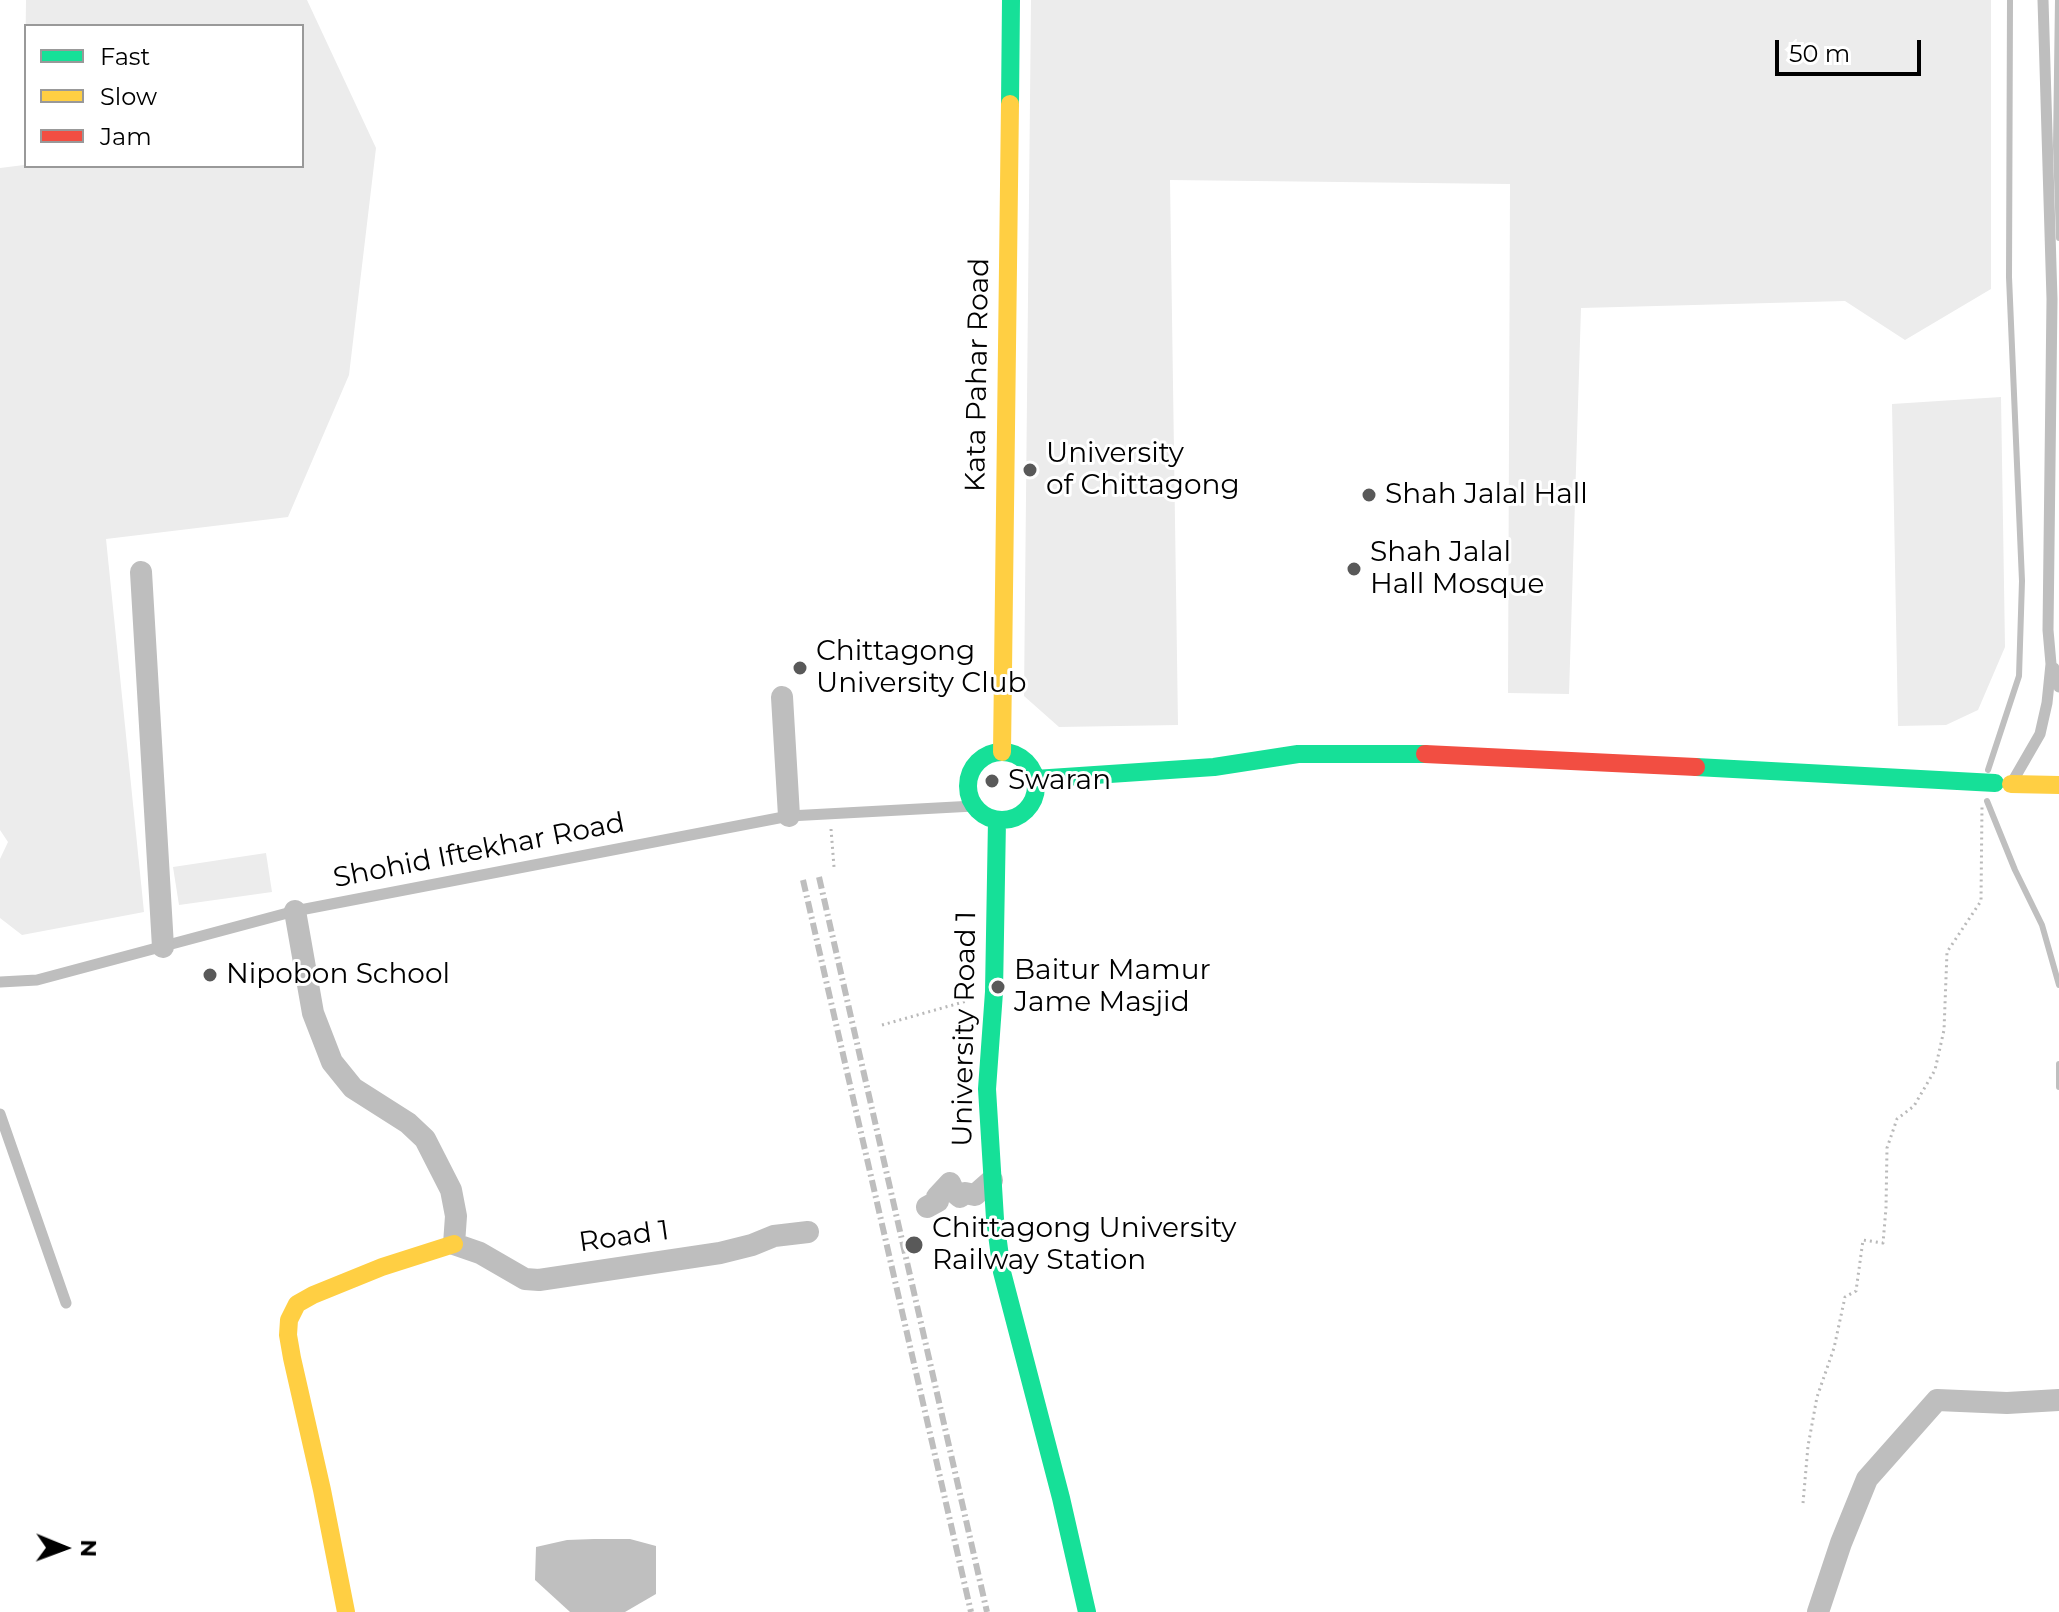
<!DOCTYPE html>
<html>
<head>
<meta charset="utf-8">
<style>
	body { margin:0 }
	#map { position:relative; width:2059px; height:1612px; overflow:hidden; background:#fff; font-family:Montserrat,sans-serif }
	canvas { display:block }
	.legend { position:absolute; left:24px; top:24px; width:280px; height:144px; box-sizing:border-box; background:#fff; border:2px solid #999; margin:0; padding:10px 14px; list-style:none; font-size:24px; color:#000 }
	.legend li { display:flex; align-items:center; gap:16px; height:40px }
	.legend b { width:40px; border:2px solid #999 }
	.north { position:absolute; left:24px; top:1508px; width:80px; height:80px; -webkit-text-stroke:6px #fff; paint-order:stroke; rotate:91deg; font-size:22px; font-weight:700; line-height:32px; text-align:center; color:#000 }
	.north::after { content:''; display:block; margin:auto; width:28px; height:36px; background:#000; clip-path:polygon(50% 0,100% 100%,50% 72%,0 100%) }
	.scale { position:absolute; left:1775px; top:40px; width:146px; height:36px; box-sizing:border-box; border:4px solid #000; border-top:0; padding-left:10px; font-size:24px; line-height:28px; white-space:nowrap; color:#000; -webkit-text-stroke:6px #fff; paint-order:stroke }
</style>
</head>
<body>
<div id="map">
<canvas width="2059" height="1612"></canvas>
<ul class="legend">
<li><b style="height:10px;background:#16e098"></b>Fast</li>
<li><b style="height:10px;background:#ffcf43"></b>Slow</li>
<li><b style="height:10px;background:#f24e42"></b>Jam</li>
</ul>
<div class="north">N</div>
<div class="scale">50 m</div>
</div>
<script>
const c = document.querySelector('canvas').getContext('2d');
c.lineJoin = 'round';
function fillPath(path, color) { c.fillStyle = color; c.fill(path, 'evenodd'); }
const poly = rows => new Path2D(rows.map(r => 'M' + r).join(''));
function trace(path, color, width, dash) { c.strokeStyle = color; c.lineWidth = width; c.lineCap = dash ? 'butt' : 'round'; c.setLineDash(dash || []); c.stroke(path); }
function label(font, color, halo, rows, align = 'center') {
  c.font = font + ' Montserrat,sans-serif'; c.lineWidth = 6; c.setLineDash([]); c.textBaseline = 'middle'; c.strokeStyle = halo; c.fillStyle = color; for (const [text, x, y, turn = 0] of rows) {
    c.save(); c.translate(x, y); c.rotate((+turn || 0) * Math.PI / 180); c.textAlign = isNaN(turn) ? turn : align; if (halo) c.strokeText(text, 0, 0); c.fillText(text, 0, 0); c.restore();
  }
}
const green = poly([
	[26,0,307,0,376,148,349,375,288,517,106,539,144,912,22,935,0,918,0,859,8,842,0,830,0,168,24,165],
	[26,26,302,26,302,166,26,166],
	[1031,0,1991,0,1991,289,1905,340,1845,301,1581,308,1569,694,1508,693,1510,184,1170,180,1178,725,1059,727,1024,696],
	[2001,397,2005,647,1978,710,1946,725,1898,726,1892,404],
	[266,853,272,892,179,905,173,867]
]);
const water = poly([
	[594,1539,630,1539,656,1546,656,1594,625,1612,570,1612,535,1580,536,1547,567,1540]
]);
const stream = poly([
	[2058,0,2056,146,2059,238],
	[1988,770,2019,676,2022,581,2009,277,2010,0],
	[1987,801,2015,870,2042,925,2059,985],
	[2059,1064,2059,1087]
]);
const path = poly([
	[831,829,834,867],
	[882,1025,967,1001],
	[1803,1503,1808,1446,1817,1397,1834,1348,1845,1297,1856,1291,1863,1240,1883,1243,1886,1208,1887,1148,1897,1119,1914,1106,1935,1070,1944,1030,1947,952,1981,901,1982,806]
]);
const lane = poly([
	[2054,668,2059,687],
	[2014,779,2040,734,2047,703,2051,664,2048,630,2052,299,2043,0],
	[0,982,37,980,295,911,789,816,974,806],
	[0,1114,66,1303]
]);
const street = poly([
	[141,572,163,947],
	[782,697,789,816],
	[295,911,313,1013,332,1062,353,1088,408,1123,425,1139,451,1190,456,1216,454,1244,480,1253,525,1279,539,1280,720,1253,752,1245,774,1236,808,1232],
	[927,1207,938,1201,937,1197,950,1183,954,1192,960,1197,965,1193,975,1195,992,1180],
	[1818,1612,1841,1543,1867,1479,1937,1400,2007,1403,2059,1400]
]);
const fast = poly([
	[1010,104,1011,0],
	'968 786a34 34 0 1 1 68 0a34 34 0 1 1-68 0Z',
	[1696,767,1995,783],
	[1035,779,1214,767,1298,754,1425,754],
	[997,820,994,992,987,1089,995,1219,1002,1272,1061,1498,1087,1612]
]);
const slow = poly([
	[1002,752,1010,104],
	[2011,784,2059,785],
	[346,1612,322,1490,292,1358,288,1335,289,1320,297,1304,313,1295,382,1267,454,1244]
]);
const jam = poly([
	[1425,754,1696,767]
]);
const rail = poly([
	[819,877,987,1612],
	[803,880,971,1612]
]);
const markers = [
	[1030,470,8,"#595959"],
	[1369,495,8,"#595959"],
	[1354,569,8,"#595959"],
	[800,668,8,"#595959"],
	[992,781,8,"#595959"],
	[210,975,8,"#595959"],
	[998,987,8,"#595959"],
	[914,1245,10,"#595959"]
];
const streetNames = [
	["Kata Pahar Road",978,375,-89],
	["Shohid Iftekhar Road",479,851,-11],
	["University Road 1",965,1029,-89],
	["Road 1",624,1237,-8]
];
const poiNames = [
	["University",1046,454],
	["of Chittagong",1046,486],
	["Shah Jalal Hall",1385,495],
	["Shah Jalal",1370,553],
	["Hall Mosque",1370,585],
	["Chittagong",816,652],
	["University Club",816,684],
	["Swaran",1008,781],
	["Baitur Mamur",1014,971],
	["Jame Masjid",1014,1003],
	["Nipobon School",226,975],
	["Chittagong University",932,1229],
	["Railway Station",932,1261]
];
fillPath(green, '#ececec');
fillPath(water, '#bfbfbf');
trace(stream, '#bfbfbf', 6);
trace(path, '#b9b9b9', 3, [2, 4]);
trace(lane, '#bebebe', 11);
trace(street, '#bebebe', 22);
trace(fast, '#16e098', 18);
trace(slow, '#ffcf43', 18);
trace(jam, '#f24e42', 18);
trace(rail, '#bebebe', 6, [12, 4, 2, 4]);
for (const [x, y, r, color] of markers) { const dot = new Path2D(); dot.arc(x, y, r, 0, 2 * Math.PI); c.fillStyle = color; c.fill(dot); trace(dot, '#fff', 3); }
label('28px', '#000', '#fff', streetNames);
label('28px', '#000', '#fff', poiNames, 'left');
</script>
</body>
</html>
